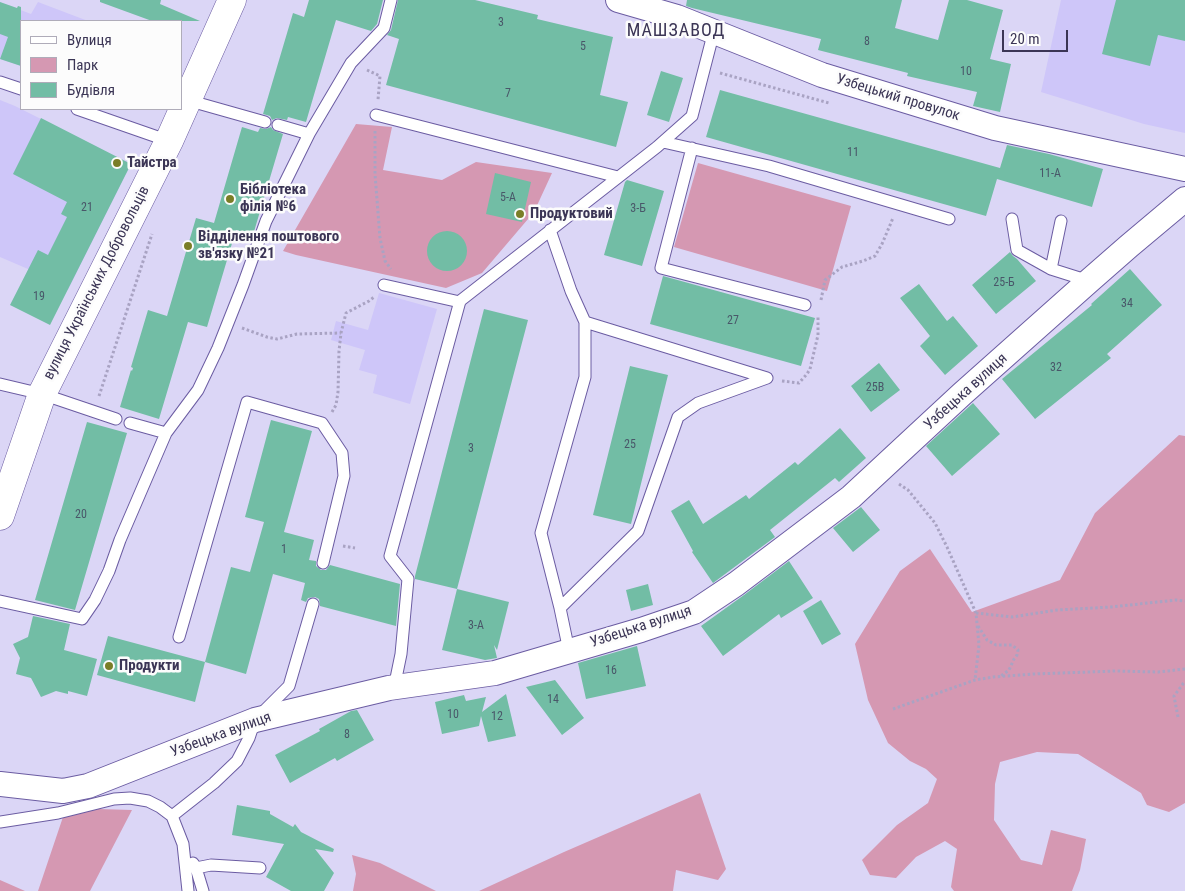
<!DOCTYPE html>
<html>
<head>
<meta charset="utf-8">
<style>
	body { margin:0 }
	#map { position:relative; width:1185px; height:891px; overflow:hidden; background:#dbd6f6; font-family:"Roboto Condensed",sans-serif }
	canvas { display:block }
	.legend { position:absolute; left:20px; top:20px; width:162px; height:90px; box-sizing:border-box; background:#fcfcfc; border:1px solid #afacb9; margin:0; padding:6px 9px; list-style:none; font-size:15px; color:#3b3555 }
	.legend li { display:flex; align-items:center; gap:10px; height:25px }
	.legend b { width:25px; border:1px solid #afacb9 }
	.scale { position:absolute; left:1002px; top:30px; width:66px; height:22px; box-sizing:border-box; border:2px solid #3b3555; border-top:0; padding-left:6px; font-size:15px; line-height:18px; white-space:nowrap; color:#3b3555; -webkit-text-stroke:4px #fcfcfc; paint-order:stroke }
</style>
</head>
<body>
<div id="map">
<canvas width="1185" height="891"></canvas>
<ul class="legend">
<li><b style="height:6px;background:#fff"></b>Вулиця</li>
<li><b style="height:14px;background:#d598b2"></b>Парк</li>
<li><b style="height:14px;background:#72bda5"></b>Будівля</li>
</ul>
<div class="scale">20 m</div>
</div>
<script>
const c = document.querySelector('canvas').getContext('2d');
c.lineJoin = 'round';
function fillPath(path, color) { c.fillStyle = color; c.fill(path, 'evenodd'); }
const poly = rows => new Path2D(rows.map(r => 'M' + r).join(''));
function trace(path, color, width, dash) { c.strokeStyle = color; c.lineWidth = width; c.lineCap = dash ? 'butt' : 'round'; c.setLineDash(dash || []); c.stroke(path); }
function label(font, color, halo, rows, align = 'center') {
  c.font = font + ' "Roboto Condensed",sans-serif'; c.lineWidth = 5; c.setLineDash([]); c.textBaseline = 'middle'; c.strokeStyle = halo; c.fillStyle = color; for (const [text, x, y, turn = 0] of rows) {
    c.save(); c.translate(x, y); c.rotate((+turn || 0) * Math.PI / 180); c.textAlign = isNaN(turn) ? turn : align; if (halo) c.strokeText(text, 0, 0); c.fillText(text, 0, 0); c.restore();
  }
}
const built = poly([
	[1061,0,1185,0,1185,133,1144,124,1041,92],
	[0,2,31,14,38,2,88,21,21,21,21,66,0,59],
	[0,100,15,106,131,164,68,290,28,269,0,257],
	[379,293,437,309,410,404,373,393,377,375,359,370,365,350,331,340,336,321,368,330]
]);
const green = poly([
	[356,124,392,127,383,170,442,180,476,162,552,173,534,212,482,273,446,288,296,255,283,251],
	[698,163,851,206,827,291,674,247],
	[1179,435,1185,436,1185,803,1169,812,1147,805,1141,793,1078,754,1037,752,1000,762,995,784,994,820,1021,860,1042,865,1051,830,1086,839,1080,870,1072,891,954,891,951,887,957,849,945,841,916,857,896,878,870,875,862,860,897,825,928,803,937,779,926,769,910,761,888,743,868,700,855,644,900,571,930,549,972,612,1060,580,1095,513],
	[700,793,726,869,718,880,676,870,673,891,479,891,564,852],
	[98,809,132,810,90,891,38,891,63,817],
	[352,855,380,863,436,891,353,891,356,874],
	[0,880,25,891,0,891]
]);
const building = poly([
	[100,0,161,0,160,4,200,21,152,21,100,2],
	[309,0,383,0,377,24,371,31,336,20,306,122,288,117,287,120,277,118,272,120,270,116,263,114,293,13,304,17],
	[398,0,475,0,538,15,537,19,613,37,600,95,628,102,616,147,386,85,399,39,387,35,391,30],
	[687,0,902,0,895,28,938,40,949,0,967,0,1003,10,990,59,1011,64,1000,112,973,106,977,92,907,76,908,73,818,50,821,39,692,8,686,6],
	[1116,0,1185,0,1185,41,1158,35,1150,66,1102,54],
	[0,2,17,8,18,6,21,7,21,66,0,59,8,37,0,34],
	[661,71,683,78,669,122,647,115],
	[720,90,1000,168,1007,145,1049,154,1103,169,1092,207,997,179,986,216,706,137],
	[41,118,131,164,50,325,10,305,38,250,48,255,67,217,61,214,67,202,13,174],
	[242,127,258,132,260,128,266,129,271,127,273,130,283,134,253,235,236,230,207,327,188,322,159,419,120,407,131,370,132,371,133,368,131,367,148,310,167,316,196,218,214,223],
	[495,173,531,182,522,222,486,214],
	[627,180,664,191,642,266,604,255,625,182],
	'427 251a20 20 0 1 1 40 0a20 20 0 1 1-40 0Z',
	[1010,252,1013,256,1017,259,1036,281,996,314,972,285],
	[1130,269,1162,305,1107,354,1111,358,1035,419,1002,379,1092,305,1091,304],
	[663,276,815,318,801,366,650,324],
	[919,284,947,321,953,316,978,346,945,375,920,346,930,336,900,298],
	[484,309,528,320,457,589,415,579,415,576],
	[879,363,900,390,871,412,851,386],
	[630,366,668,375,631,524,593,515],
	[973,403,1000,434,952,476,926,446],
	[271,420,312,431,284,532,314,540,309,560,316,561,316,566,321,570,326,570,330,565,400,584,396,626,320,606,319,599,315,597,308,598,306,602,301,600,305,583,273,574,246,674,205,662,231,567,250,572,264,522,245,517],
	[87,422,127,433,75,610,35,600],
	[840,428,866,458,839,482,835,478,770,530,775,537,713,583,692,552,693,551,671,511,689,500,703,524,746,495,749,499,795,462,798,465],
	[861,507,880,530,853,552,833,528],
	[789,561,813,598,781,618,779,614,723,656,701,626,744,595],
	[648,584,653,605,631,611,626,590],
	[457,589,509,602,497,650,494,645,497,658,485,660,442,650],
	[821,600,841,634,822,645,803,611],
	[33,616,70,624,64,650,97,659,87,696,68,691,68,694,56,691,41,697,31,678,16,674,20,658,13,644,28,637],
	[108,636,205,662,195,702,97,675],
	[637,646,646,686,586,699,578,663],
	[555,680,584,718,562,735,526,687],
	[506,694,516,736,488,742,481,716,479,726,442,734,435,702,464,695,466,701,486,697,482,712],
	[357,710,374,740,337,761,335,758,290,783,275,755,320,731,319,729,351,711],
	[237,805,270,811,270,814,293,827,295,824,301,832,334,849,333,852,315,849,334,873,324,891,291,891,266,877,284,844,232,835]
]);
const path = poly([
	[367,70,380,76,378,100],
	[720,73,829,103],
	[375,131,375,174,380,238,385,261,391,269],
	[821,300,825,280,842,267,863,261,875,256,882,244,893,218],
	[242,328,267,337,277,339,297,334,341,333],
	[782,381,799,383,807,374,810,369,818,335,818,316],
	[99,396,152,234],
	[332,412,336,405,338,392,339,351,341,333,346,313,369,301,374,297],
	[899,484,908,490,935,523,947,547,976,613,979,645,975,680],
	[343,546,355,548],
	[976,613,1012,617,1057,610,1111,607,1176,600,1185,601],
	[978,626,987,640,996,645,1012,645,1018,650,1017,655,1014,659,1009,670,1001,676],
	[893,709,975,680,993,677,1034,674,1116,671,1158,672,1185,669],
	[1178,717,1174,696,1185,681]
]);
const lane = poly([
	[0,82,21,89],
	[187,100,265,122],
	[77,109,169,141],
	[376,115,618,177],
	[278,125,309,134],
	[663,142,769,166,949,219],
	[692,148,661,268,805,305],
	[1012,219,1017,250,1051,269],
	[1061,221,1051,269,1089,281],
	[550,230,571,291,585,322],
	[384,285,460,302],
	[0,384,42,394,116,419],
	[130,423,166,433],
	[0,601,82,619,95,600,109,571,120,540,166,433,198,390,218,348,243,285,266,221,309,134,351,63,384,28,391,0],
	[560,608,638,531,678,417,698,403,767,378,585,322,585,377,541,533,560,608,569,651],
	[179,637,247,402,322,423,342,453,344,476,323,563],
	[394,688,401,654,408,579,390,556,460,301,657,147,692,116,714,31],
	[172,816,214,783,237,761,249,738,255,720,289,686,313,604],
	[0,822,58,813,114,799,130,798,148,801,160,807,172,816,183,844,188,891],
	[193,863,196,868,203,891],
	[196,868,211,865,260,868]
]);
const street = poly([
	[618,0,677,17,822,75,995,128,1185,169],
	[0,784,63,791,88,786,255,720,389,688,495,673,641,630,694,612,736,584,851,497,962,394,1089,281,1129,246,1185,199]
]);
const secondary = poly([
	[0,516,42,394,169,141,232,0]
]);
const markers = [
	[117,163,5,"#7a7e27"],
	[230,199,5,"#7a7e27"],
	[520,214,5,"#7a7e27"],
	[188,246,5,"#7a7e27"],
	[109,666,5,"#7a7e27"]
];
const numberNames = [
	["3",501,23],
	["8",867,42],
	["5",583,47],
	["10",966,72],
	["7",508,94],
	["11",853,153],
	["11-А",1050,174],
	["5-А",508,198],
	["21",87,208],
	["3-Б",638,209],
	["25-Б",1004,283],
	["19",39,297],
	["34",1127,304],
	["27",733,321],
	["32",1056,368],
	["25B",875,388],
	["25",630,445],
	["3",471,449],
	["20",81,515],
	["1",284,550],
	["3-А",476,626],
	["16",611,671],
	["14",553,700],
	["10",453,715],
	["12",497,717],
	["8",347,735]
];
const streetNames = [
	["Узбецький провулок",898,98,17],
	["вулиця Українських Добровольців",97,283,-63],
	["Узбецька вулиця",966,392,-42],
	["Узбецька вулиця",641,627,-18],
	["Узбецька вулиця",221,735,-20]
];
const poiNames = [
	["Тайстра",127,163],
	["Бібліотека",240,190],
	["філія №6",240,207],
	["Продуктовий",530,214],
	["Відділення поштового",198,237],
	["зв'язку №21",198,254],
	["Продукти",119,666]
];
const quarterNames = [
	["МАШЗАВОД",676,31]
];
fillPath(built, '#cec6f9');
fillPath(green, '#d598b2');
fillPath(building, '#72bda5');
trace(lane, '#6b5ca2', 13);
trace(street, '#6b5ca2', 26);
trace(secondary, '#6b5ca2', 29);
trace(path, '#a9a3c3', 3, [2.5, 2.5]);
trace(lane, '#fff', 11);
trace(street, '#fff', 24);
trace(secondary, '#fff', 28);
for (const [x, y, r, color] of markers) { const dot = new Path2D(); dot.arc(x, y, r, 0, 2 * Math.PI); c.fillStyle = color; c.fill(dot); trace(dot, '#fcfcfc', 2); }
label('12px', '#495769', null, numberNames);
label('15px', '#3b3555', '#fcfcfc', streetNames);
label('bold 15px', '#3b3555', '#fcfcfc', poiNames, 'left');
c.letterSpacing = '1px';
label('18px', '#3b3555', '#fcfcfc', quarterNames);
c.letterSpacing = '0px';
</script>
</body>
</html>
